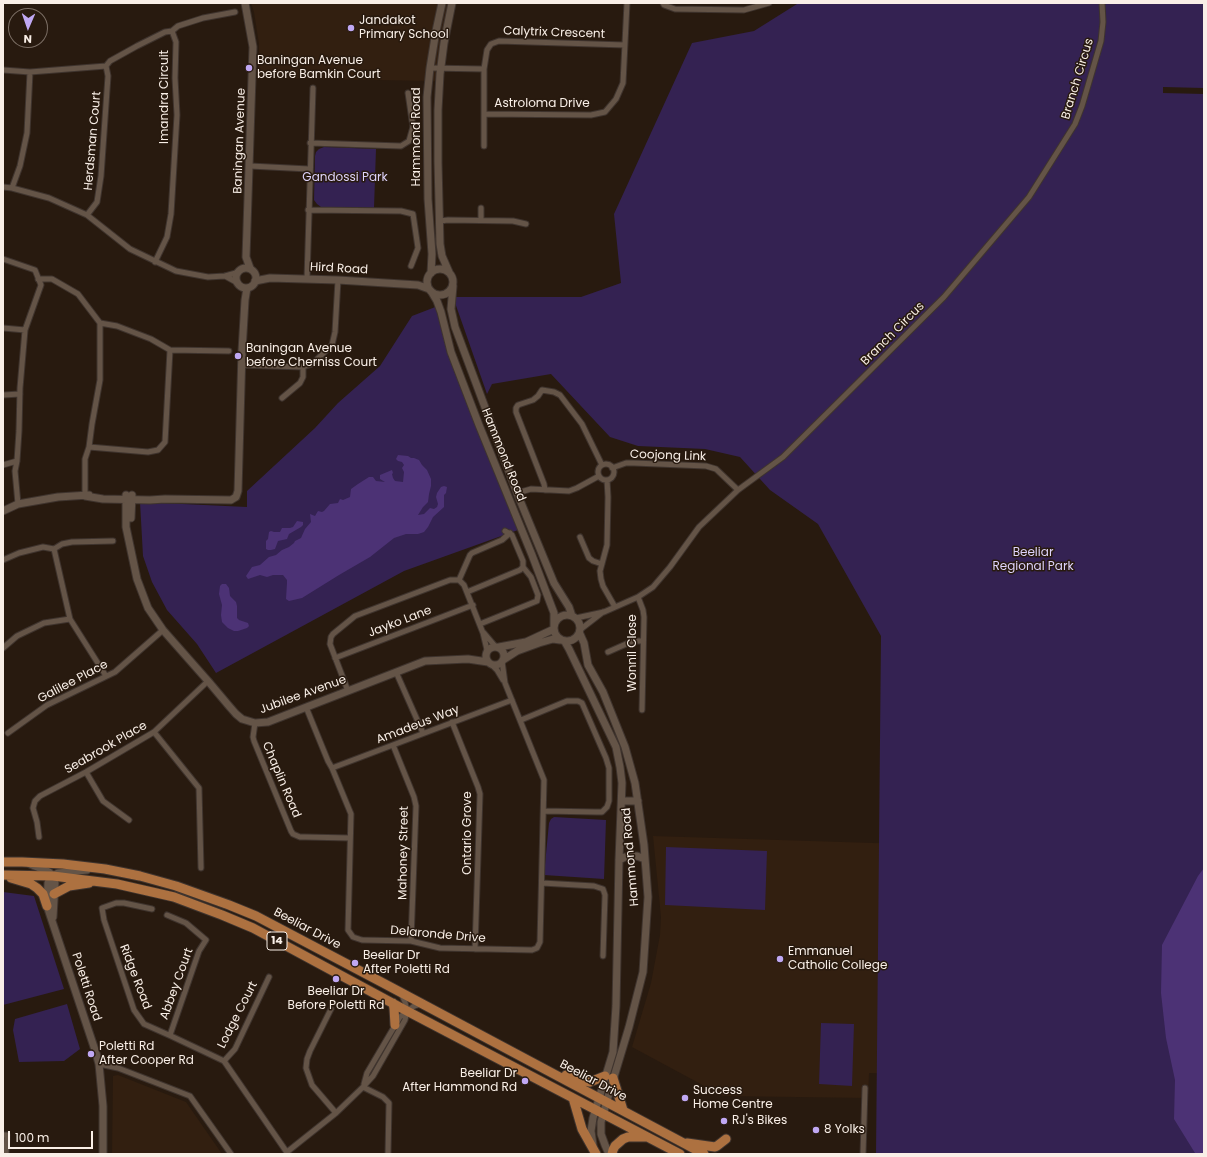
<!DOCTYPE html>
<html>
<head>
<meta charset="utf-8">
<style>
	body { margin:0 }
	#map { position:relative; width:1207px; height:1157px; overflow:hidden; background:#281a0f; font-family:Poppins,sans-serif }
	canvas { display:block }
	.frame { position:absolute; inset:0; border:4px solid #f9efe7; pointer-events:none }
	.north { position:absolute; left:8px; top:8px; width:40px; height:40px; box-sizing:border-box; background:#281a0f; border:1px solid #7c6f65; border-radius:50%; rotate:182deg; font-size:11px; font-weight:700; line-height:16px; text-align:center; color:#f9efe7 }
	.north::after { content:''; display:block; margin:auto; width:14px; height:18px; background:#c0a8f3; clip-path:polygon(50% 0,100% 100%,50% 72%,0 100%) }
	.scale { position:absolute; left:8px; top:1131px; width:85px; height:18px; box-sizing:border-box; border:2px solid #f9efe7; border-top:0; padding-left:5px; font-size:12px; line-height:14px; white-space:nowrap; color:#f9efe7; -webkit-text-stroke:3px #281a0f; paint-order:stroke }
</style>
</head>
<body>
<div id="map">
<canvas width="1207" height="1157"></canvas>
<div class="frame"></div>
<div class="north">N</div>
<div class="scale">100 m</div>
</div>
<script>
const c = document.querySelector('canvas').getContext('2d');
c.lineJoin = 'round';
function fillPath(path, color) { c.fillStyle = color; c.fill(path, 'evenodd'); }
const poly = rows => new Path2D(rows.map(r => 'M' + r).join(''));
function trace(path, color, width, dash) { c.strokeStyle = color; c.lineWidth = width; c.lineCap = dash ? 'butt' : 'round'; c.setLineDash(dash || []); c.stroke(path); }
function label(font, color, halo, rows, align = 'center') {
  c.font = font + ' Poppins,sans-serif'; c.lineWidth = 3; c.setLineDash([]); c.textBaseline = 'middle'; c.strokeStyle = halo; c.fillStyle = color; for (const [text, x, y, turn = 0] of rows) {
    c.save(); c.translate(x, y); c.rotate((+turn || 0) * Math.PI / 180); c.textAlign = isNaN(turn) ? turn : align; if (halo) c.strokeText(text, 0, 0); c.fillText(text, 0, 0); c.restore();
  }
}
const built = poly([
	[251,3,449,3,435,81,259,78,259,44,254,12],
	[653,836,905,844,903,1074,869,1073,868,1098,723,1096,632,1047,651,983,660,935,661,917],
	[118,1075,186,1102,222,1154,112,1154,113,1076]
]);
const green = poly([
	[798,3,1204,3,1204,88,1163,87,1163,93,1204,94,1204,1154,876,1154,881,636,818,524,770,490,740,457,705,449,638,446,610,437,551,374,492,384,487,394,453,297,581,297,621,283,614,214,692,43,754,31,797,4],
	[324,147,376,149,374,208,326,207,321,207,317,204,314,200,315,156,316,152,319,149],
	[438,306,518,530,404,571,216,673,197,644,167,610,152,582,143,556,140,502,247,507,247,491,315,428,338,403,380,366,412,316],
	[554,817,606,820,604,879,544,875,549,823,551,819],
	[666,847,767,851,765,910,665,905],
	[3,892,34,896,64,989,3,1005],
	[67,1004,80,1049,64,1061,19,1062,13,1030,15,1019],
	[821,1023,854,1024,852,1086,819,1084]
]);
const water = poly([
	[398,455,408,456,411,458,414,458,419,460,422,465,427,470,431,479,431,486,429,494,428,502,423,507,418,515,424,514,430,508,434,509,437,507,438,504,436,497,437,493,441,487,444,486,447,487,446,493,444,495,444,507,433,517,428,527,424,532,418,534,406,534,394,538,370,557,339,575,302,598,289,601,286,599,287,583,287,580,283,575,273,575,267,577,260,575,248,579,246,576,252,567,260,565,269,557,276,555,282,550,289,547,294,543,295,541,301,538,305,529,311,522,310,514,315,516,318,511,322,512,324,511,330,504,338,503,340,499,343,500,350,497,351,489,358,484,369,477,373,477,376,481,385,482,380,479,380,475,392,470,393,473,392,474,393,478,395,481,403,482,404,472,402,468,404,465,402,462,398,461,396,459],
	[297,521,303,522,303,525,301,527,289,534,287,539,278,541,275,549,271,550,268,550,266,549,266,541,268,539,269,532,271,531,274,532,280,532,282,528,290,528,293,527],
	[222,584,226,584,229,588,230,596,236,602,237,606,237,618,239,620,248,623,249,626,247,628,238,631,234,631,228,628,222,622,221,615,222,605,219,594,220,586],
	[1204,868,1204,1154,1195,1153,1174,1119,1175,1080,1166,1038,1161,993,1162,945,1198,876]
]);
const street = poly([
	[663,3,664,5,675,9,744,10,769,3],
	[172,31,178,26,203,18,235,12],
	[430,68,484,69],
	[3,70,30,72],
	[484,114,591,115,605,112,616,99,623,83,627,3],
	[310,143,401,146,409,141,413,127,408,93],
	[484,146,484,69,487,50,491,44,499,41,625,45],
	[250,166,309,169],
	[3,187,12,188,49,198,87,215,130,249,176,271,208,277,225,276,236,273],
	[12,188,20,166,27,133,30,72,106,66,110,61,137,46,165,32,172,31,176,42,175,78,177,115,171,214,167,237,155,262],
	[308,210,401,211,413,214,418,248,411,266],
	[87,215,97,202,101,176,108,76,106,66],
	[481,220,481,208],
	[440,221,448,220,513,221,526,224],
	[3,259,35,270,41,285,25,330,20,388,19,431,17,461,15,471,18,504],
	[225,276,236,282],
	[307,278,313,88],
	[38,279,52,279,78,294,100,323],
	[3,328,25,330],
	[170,350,229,351],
	[241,365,303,367,312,364,332,345,335,332,338,280],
	[3,395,20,394],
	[282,398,300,383,303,377,303,367],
	'598 472a8 8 0 1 1 16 0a8 8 0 1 1-16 0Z',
	[3,465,17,461],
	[612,468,626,463,634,463,706,466,716,469,738,490],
	[607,480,608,497,607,545,600,571,601,579,603,586,615,607],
	[545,490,544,484,516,412,516,408,518,405,533,400,538,396,542,390,554,392,560,395,582,424,602,465],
	[517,493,531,489,569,491,577,488,599,476],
	[85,496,85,459,89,447,92,424,100,380,100,323,117,326,151,339,170,350,165,442,158,450,148,452,89,447],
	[580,537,589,558,593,561,602,564],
	[54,549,70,619,106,676],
	[3,560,19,553,43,547,54,549,62,544,72,542,113,541],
	[459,580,470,555,472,553,502,540,510,533],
	[467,592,520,570,523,567,523,561,512,535,505,531],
	[638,597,643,610,644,617,642,710],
	[576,618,604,612,638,597,653,587,670,567,699,527,738,490,783,457,944,297,1029,197,1075,124,1082,106,1101,41,1103,22,1102,3],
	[480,624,537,601,538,595,531,577,523,567],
	[581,629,603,612],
	[484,633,495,646],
	[3,648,17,636,44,623,70,619],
	[608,652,633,641,643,641],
	[335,658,473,605],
	[491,664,497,670,503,680],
	[396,672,423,733],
	[348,691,330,644,331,637,333,634,355,616,450,580,459,580,464,585,483,633,487,650],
	[306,707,319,739,328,761,332,768,351,814,348,930,353,937,362,940,411,941,440,948,532,950,537,948,540,942,544,780,505,683,502,661],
	[521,720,567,701,578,701,582,703,606,758,609,768,609,801,607,807,602,812,596,812,544,811],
	[452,722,478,787,480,794,475,949],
	[255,723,253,737,254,741,291,831,293,834,300,837,305,837,350,838],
	[154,732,199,788,201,868],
	[8,733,47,705,115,672,163,630],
	[393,745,414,797,416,806,411,941],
	[332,768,512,700],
	[86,772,103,801,129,820],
	[39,837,37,822,33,808,35,801,40,796,86,772,154,732,208,681],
	[542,883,594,886,603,889,605,895,603,956],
	[152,909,124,903,116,903,102,908,104,920,134,1010,144,1024,171,1036,224,1061,288,1154],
	[167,915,186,923,206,940,199,951,170,1035],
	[331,1009,310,1051,307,1059,306,1068,312,1085,336,1113],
	[224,1061,235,1049,269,977],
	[99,1064,118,1068,190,1096,231,1154],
	[364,1084,367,1073,400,1017,414,1006,421,1004],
	[363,1087,383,1097,389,1103,388,1154],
	[3,1135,7,1135,6,1154],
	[287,1152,336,1113,363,1087,373,1076,405,1020,407,1011,405,1002,401,993],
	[863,1154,865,1088]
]);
const secondary = poly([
	[245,3,253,47,246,257,250,268],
	'236 278a10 10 0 1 1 20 0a10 10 0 1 1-20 0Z',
	'427 282a13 13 0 1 1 26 0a13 13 0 1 1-26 0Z',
	[449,272,442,256,440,244,438,162,438,110,440,74,444,43,452,3],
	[431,273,432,254,428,199,427,97,430,68,436,31,442,3],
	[255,281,270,278,338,280,418,285,429,289],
	[453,286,451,309,455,327,517,493,554,583,569,607,572,616],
	[431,291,437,301,441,312,451,352,479,425,532,555,554,613,554,627],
	[126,495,126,527,137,579,148,608,163,630,208,681,229,706,236,714,242,719,255,723,268,722,425,661,468,659,488,662],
	[85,496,103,499,150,500,165,499,231,500,236,497,238,491,242,351,245,300,247,288],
	[3,511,18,504,58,497,89,495],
	[131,518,132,495],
	'554 628a13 13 0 1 1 26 0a13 13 0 1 1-26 0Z',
	[580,634,584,643,588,665,603,692,625,747,635,783,644,845,648,897,643,972,629,1027,610,1090,601,1122,601,1134,605,1145,609,1154],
	[565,642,569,649,616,747,620,767,622,783,619,860,616,1006,613,1052,593,1118,591,1131,593,1145],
	'486 656a9 9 0 1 1 18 0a9 9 0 1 1-18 0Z',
	[499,647,526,642,554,629],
	[503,660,517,651,539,643,553,639,560,640],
	[622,801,638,801],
	[619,860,625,857,637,856,645,859],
	[30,864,49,872,53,876,55,883,53,917],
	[87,870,58,873,50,878,48,883,47,906,96,1053,99,1064,103,1106,103,1154]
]);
const highway = poly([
	[3,862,22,862,63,864,105,869,140,876,176,886,229,905,256,916,385,984,704,1154],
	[3,875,53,876,117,884,174,897,222,915,253,928,407,1011,680,1154],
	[11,878,31,884,37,888,43,894,47,906],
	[54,894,69,886,89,883],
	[393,1003,394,1008,395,1025],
	[566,1075,577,1079,590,1082,605,1076],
	[613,1078,623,1110],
	[573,1098,582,1129,596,1154],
	[687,1143,715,1147,717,1146,726,1139],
	[612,1154,613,1150,615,1146,623,1139,628,1137,645,1137]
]);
const markers = [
	[351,28,4,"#c0a8f3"],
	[249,68,4,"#c0a8f3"],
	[238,356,4,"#c0a8f3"],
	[780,959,4,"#c0a8f3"],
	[355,963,4,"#c0a8f3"],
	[336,979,4,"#c0a8f3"],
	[91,1054,4,"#c0a8f3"],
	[525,1081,4,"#c0a8f3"],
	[685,1098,4,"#c0a8f3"],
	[724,1121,4,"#c0a8f3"],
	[816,1130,4,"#c0a8f3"]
];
const shields = [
	[277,941,20]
];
const shieldNames = [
	["14",277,941]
];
const poiNames = [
	["Jandakot",359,21],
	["Primary School",359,35],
	["Baningan Avenue",257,61],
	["before Bamkin Court",257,75],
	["Baningan Avenue",246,349],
	["before Cherniss Court",246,363],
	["Emmanuel",788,952],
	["Catholic College",788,966],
	["Beeliar Dr",363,956],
	["After Poletti Rd",363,970],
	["Beeliar Dr",336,992,"center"],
	["Before Poletti Rd",336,1006,"center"],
	["Poletti Rd",99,1047],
	["After Cooper Rd",99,1061],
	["Beeliar Dr",517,1074,"right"],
	["After Hammond Rd",517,1088,"right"],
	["Success",693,1091],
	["Home Centre",693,1105],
	["RJ's Bikes",732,1121],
	["8 Yolks",824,1130]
];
const streetNames = [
	["Calytrix Crescent",554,33,2],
	["Branch Circus",1078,79,-73],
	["Imandra Circuit",165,97,-90],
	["Astroloma Drive",542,104],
	["Hammond Road",417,137,-90],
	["Herdsman Court",93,141,-85],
	["Baningan Avenue",240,141,-88],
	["Hird Road",339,269,3],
	["Branch Circus",893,334,-45],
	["Hammond Road",503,455,68],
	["Coojong Link",668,456,2],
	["Jayko Lane",400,622,-21],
	["Wonnil Close",633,653,-90],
	["Galilee Place",73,682,-28],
	["Jubilee Avenue",303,695,-20],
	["Amadeus Way",418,725,-21],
	["Seabrook Place",106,748,-30],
	["Chaplin Road",281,780,67],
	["Ontario Grove",468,833,-90],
	["Mahoney Street",404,853,-89],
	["Hammond Road",631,857,-95],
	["Beeliar Drive",307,929,28],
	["Delaronde Drive",438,935,5],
	["Ridge Road",135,977,69],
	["Abbey Court",177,984,-70],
	["Poletti Road",86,987,72],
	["Lodge Court",238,1015,-63],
	["Beeliar Drive",593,1081,28]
];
const parkNames = [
	["Gandossi Park",345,178],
	["Beeliar",1033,553],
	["Regional Park",1033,567]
];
fillPath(built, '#321f10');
fillPath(green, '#342252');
fillPath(water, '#4c3275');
trace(street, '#3f342e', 7);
trace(secondary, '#3f342e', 9);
trace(highway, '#3f342e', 11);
trace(street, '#645447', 5);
trace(secondary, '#645447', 7);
trace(highway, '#ad7140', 9);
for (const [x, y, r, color] of markers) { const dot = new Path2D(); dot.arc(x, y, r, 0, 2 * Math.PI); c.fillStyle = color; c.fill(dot); trace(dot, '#281a0f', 1.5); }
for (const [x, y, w] of shields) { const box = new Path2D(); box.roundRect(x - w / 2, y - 9, w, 18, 3); c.fillStyle = '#281a0f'; c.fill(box); trace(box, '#f9efe7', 1); }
label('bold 11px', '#f9efe7', null, shieldNames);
label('12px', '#f9efe7', '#281a0f', poiNames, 'left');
label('12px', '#f9efe7', '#281a0f', streetNames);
label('12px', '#ded3fb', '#281a0f', parkNames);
</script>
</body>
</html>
